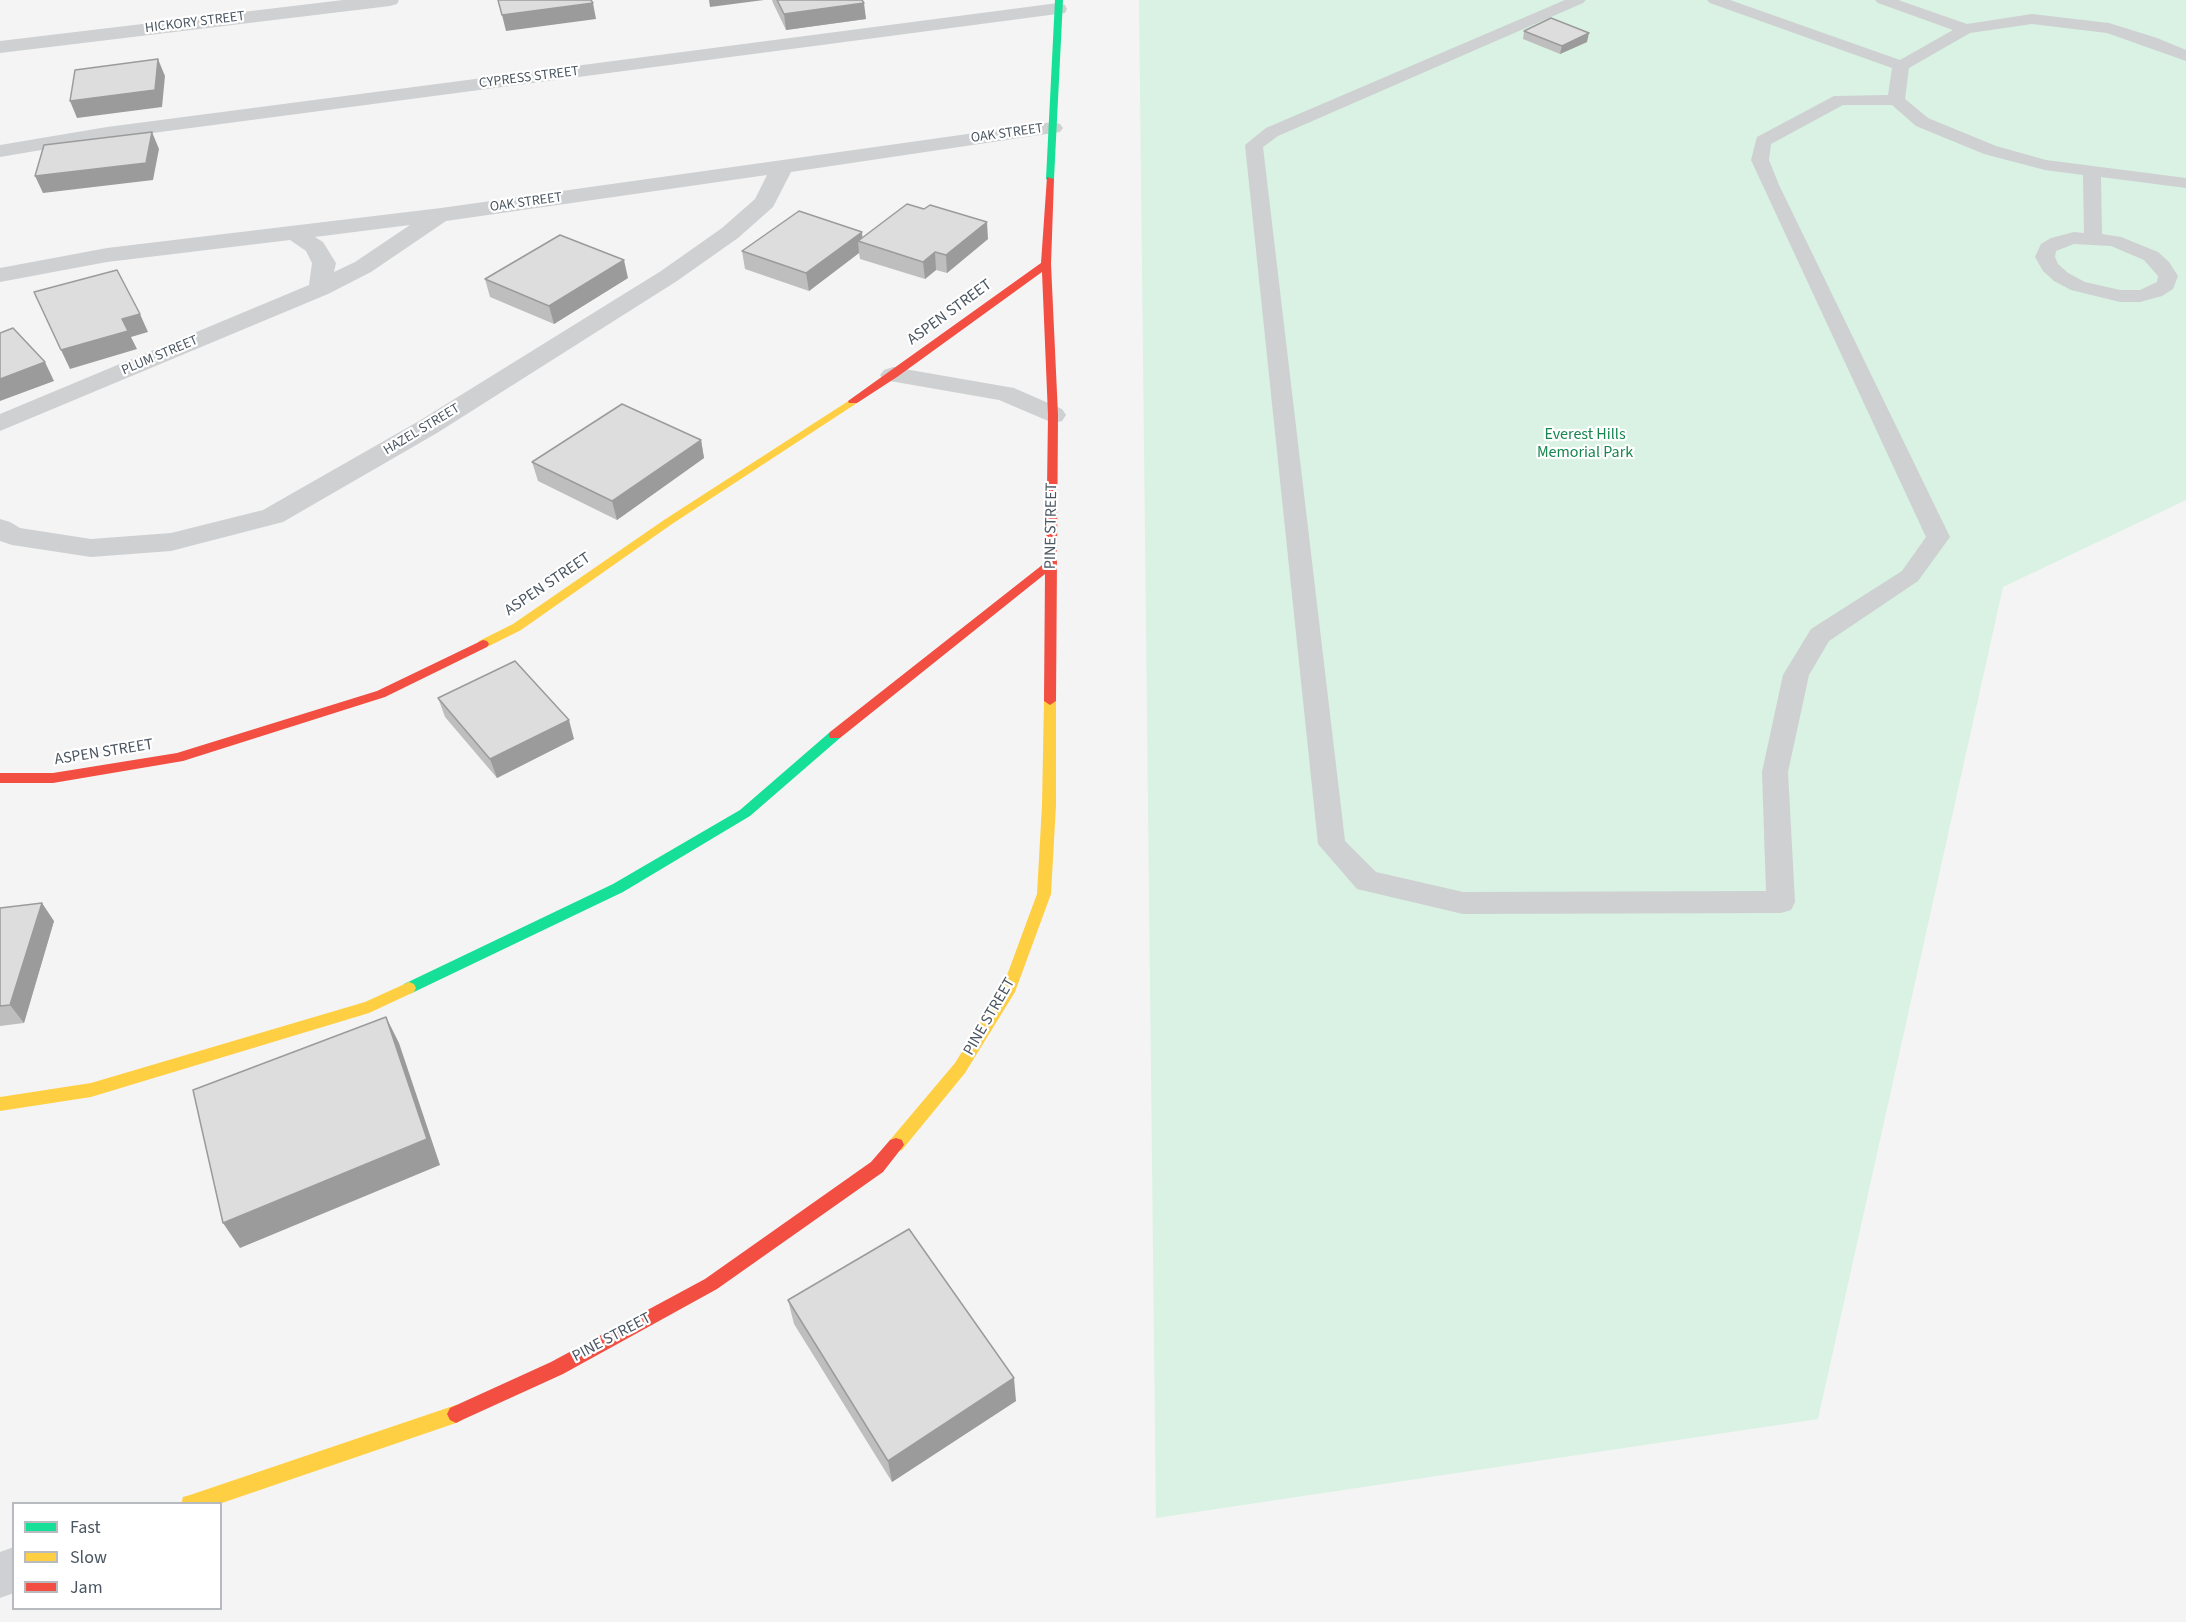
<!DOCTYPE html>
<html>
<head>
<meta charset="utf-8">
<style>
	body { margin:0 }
	#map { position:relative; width:2186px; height:1622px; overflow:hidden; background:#f4f4f4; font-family:"Source Sans 3",sans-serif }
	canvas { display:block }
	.legend { position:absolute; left:12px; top:1502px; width:210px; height:108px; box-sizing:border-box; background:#fff; border:2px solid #b7bbc0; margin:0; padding:8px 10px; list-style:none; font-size:18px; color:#4a5661 }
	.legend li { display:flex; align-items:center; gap:12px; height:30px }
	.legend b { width:30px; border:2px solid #b7bbc0 }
</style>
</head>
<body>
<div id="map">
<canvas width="2186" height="1622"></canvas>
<ul class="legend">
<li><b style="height:8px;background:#16e098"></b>Fast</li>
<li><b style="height:8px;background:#ffcf43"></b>Slow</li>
<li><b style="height:8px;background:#f24e42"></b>Jam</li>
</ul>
</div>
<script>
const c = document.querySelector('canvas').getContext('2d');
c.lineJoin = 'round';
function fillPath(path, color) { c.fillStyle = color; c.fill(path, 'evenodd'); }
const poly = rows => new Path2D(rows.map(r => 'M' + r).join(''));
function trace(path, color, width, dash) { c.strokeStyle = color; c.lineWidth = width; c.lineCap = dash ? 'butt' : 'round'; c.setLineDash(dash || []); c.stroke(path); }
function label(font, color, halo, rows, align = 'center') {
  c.font = font + ' "Source Sans 3",sans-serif'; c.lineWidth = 4.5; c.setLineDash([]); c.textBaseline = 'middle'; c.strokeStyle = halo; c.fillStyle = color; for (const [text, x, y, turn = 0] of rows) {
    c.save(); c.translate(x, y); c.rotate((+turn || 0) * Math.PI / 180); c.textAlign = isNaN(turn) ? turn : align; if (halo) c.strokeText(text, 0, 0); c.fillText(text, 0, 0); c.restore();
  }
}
const green = poly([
	[1139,0,2186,0,2186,500,2003,587,1818,1419,1156,1518]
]);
const lane = poly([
	[1565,0,1586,0,1583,3,1278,136,1263,147,1345,841,1376,872,1463,892,1766,891,1762,772,1783,675,1811,629,1902,571,1926,537,1751,160,1757,137,1834,96,1888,95,1892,68,1710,3,1707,0,1730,0,1900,60,1953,30,1878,3,1875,0,1898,0,1967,24,2032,14,2109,23,2157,38,2186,50,2186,61,2107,33,2032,24,1970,33,1909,68,1905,99,1928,118,1996,146,2046,160,2186,178,2186,188,2101,177,2102,234,2121,237,2158,252,2169,262,2178,276,2173,289,2162,296,2140,302,2120,302,2071,290,2054,281,2043,271,2035,257,2041,244,2051,238,2074,232,2084,233,2083,175,2045,170,1984,154,1916,126,1892,105,1843,105,1771,144,1769,160,1779,185,1950,537,1918,581,1829,641,1809,675,1788,772,1795,902,1791,910,1781,913,1463,914,1357,889,1318,844,1245,145,1266,128,1565,0],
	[2074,244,2111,246,2144,260,2158,276,2157,282,2140,290,2120,290,2085,282,2068,273,2058,264,2055,257,2056,251,2074,244]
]);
const street = poly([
	[343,0,399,0,397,4,390,6,0,53,0,41,343,0],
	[1058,3,1065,5,1067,9,1065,13,107,139,0,157,0,145,107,127,1058,3],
	[1053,122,1060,124,1063,128,1060,132,791,172,773,207,738,238,677,281,437,433,283,522,171,551,91,557,12,545,0,541,0,519,10,522,20,528,91,539,171,533,263,510,419,421,661,271,722,228,755,199,767,175,446,221,371,272,328,294,0,431,0,414,309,285,312,263,306,251,290,240,107,262,0,282,0,268,107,248,441,208,1053,122],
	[410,225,355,262,334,272,336,263,323,242,315,237,410,225],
	[893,367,1014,388,1062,409,1066,415,1062,421,1053,423,999,400,884,380,880,375,884,370,893,367],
	[14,1547,14,1593,0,1598,0,1552,14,1547]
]);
const fast = poly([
	[1055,0,1063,0,1054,179,1050,182,1046,179,1055,0],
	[835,730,840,732,841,735,840,738,750,816,623,892,414,992,409,994,404,992,402,988,404,984,613,884,740,810,830,732,835,730]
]);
const slow = poly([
	[853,398,857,399,857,403,672,524,521,630,487,647,479,647,477,644,479,641,513,624,664,520,853,398],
	[1050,697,1056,701,1056,805,1051,894,1015,992,965,1073,902,1150,896,1152,890,1150,888,1145,890,1140,955,1063,1003,986,1037,894,1042,805,1044,701,1050,697],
	[409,982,414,984,416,988,414,992,369,1013,91,1097,0,1111,0,1097,91,1083,365,1002,409,982],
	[456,1405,462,1408,465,1414,462,1420,456,1423,219,1504,181,1504,183,1497,190,1495,456,1405]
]);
const jam = poly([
	[1047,177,1054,179,1051,264,1058,415,1056,701,1050,705,1044,701,1045,574,840,738,830,738,829,735,830,732,1046,562,1048,415,1042,272,897,377,857,403,849,403,848,401,1041,263,1047,177],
	[483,640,487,641,489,644,487,647,385,697,183,761,53,783,0,783,0,773,53,773,177,753,377,691,483,640],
	[896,1138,902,1140,904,1145,883,1172,717,1289,563,1374,462,1420,456,1423,450,1420,447,1414,450,1408,551,1362,705,1279,871,1162,890,1140,896,1138]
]);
const wall = poly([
	[772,0,862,0,866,19,786,30,773,3],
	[1524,31,1587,42,1560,54,1523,39],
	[863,238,988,239,947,273,936,270,925,279,860,259,859,253,809,291,745,269,742,251],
	[628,278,554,324,490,297,485,279],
	[701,440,704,458,617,520,538,481,532,462],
	[438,698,574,739,497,778,445,717],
	[0,908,54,921,24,1023,0,1026],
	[788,1300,1016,1401,892,1482,794,1324]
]);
const shadedWall = poly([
	[709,0,764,0,710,7],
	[593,3,596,19,506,31,502,15],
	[864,3,866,19,786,30,784,14],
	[1589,33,1587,42,1560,54,1562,46],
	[158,59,165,76,162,107,77,118,70,101],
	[152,132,159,149,153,180,43,193,35,176],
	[987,222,988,239,947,273,946,255],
	[862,232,863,243,858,241,859,253,809,291,806,273],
	[935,252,936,270,925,279,923,262],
	[624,260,628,278,554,324,549,306],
	[140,314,148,332,131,337,137,349,70,369,61,350,122,319],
	[45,362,54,381,0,401,0,379],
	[701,440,704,458,617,520,612,501],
	[569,720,574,739,497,778,490,759],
	[42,903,54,921,24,1023,10,1005],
	[386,1017,399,1043,440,1165,240,1248,223,1223],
	[1014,1378,1016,1401,892,1482,888,1461]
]);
const building = poly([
	[498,0,591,0,593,3,502,15,498,0],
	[777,0,862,0,864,3,784,14,777,0],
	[1551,18,1589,33,1562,46,1524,31,1551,18],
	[158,59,155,90,70,101,75,70,158,59],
	[152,132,146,163,35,176,44,145,152,132],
	[907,204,924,209,930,205,987,222,946,255,935,252,923,262,858,241,907,204],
	[799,211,862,232,806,273,742,251,799,211],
	[560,235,624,260,549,306,485,279,560,235],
	[117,270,140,314,122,319,128,331,61,350,34,292,117,270],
	[13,328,45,362,0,379,0,333,13,328],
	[622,404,701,440,612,501,532,462,622,404],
	[515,661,569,720,490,759,438,698,515,661],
	[42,903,10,1005,0,1006,0,908,42,903],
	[386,1017,427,1139,223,1223,193,1090,386,1017],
	[909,1229,1014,1378,888,1461,788,1300,909,1229]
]);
const farStreetnames = [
	["HICKORY STREET",195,23,-7],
	["CYPRESS STREET",529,78,-7],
	["OAK STREET",1007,134,-8],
	["OAK STREET",526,203,-8],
	["PLUM STREET",160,356,-23],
	["HAZEL STREET",422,430,-31]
];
const streetNames = [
	["ASPEN STREET",950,313,-36],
	["PINE STREET",1052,526,-89],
	["ASPEN STREET",548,585,-34],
	["ASPEN STREET",104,753,-9],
	["PINE STREET",990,1017,-60],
	["PINE STREET",612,1338,-28]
];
const parkNames = [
	["Everest Hills",1585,435],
	["Memorial Park",1585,453]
];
fillPath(green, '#d9f2e3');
fillPath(lane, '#ced0d2');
fillPath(street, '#ced0d2');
fillPath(fast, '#16e098');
fillPath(slow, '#ffcf43');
fillPath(jam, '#f24e42');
fillPath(wall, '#bebebf');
fillPath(shadedWall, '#9b9b9b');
fillPath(building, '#ddddde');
trace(building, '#9b9b9b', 1.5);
label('14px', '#4a5661', '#fff', farStreetnames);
label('16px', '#4a5661', '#fff', streetNames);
label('16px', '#17864f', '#fff', parkNames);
</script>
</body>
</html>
